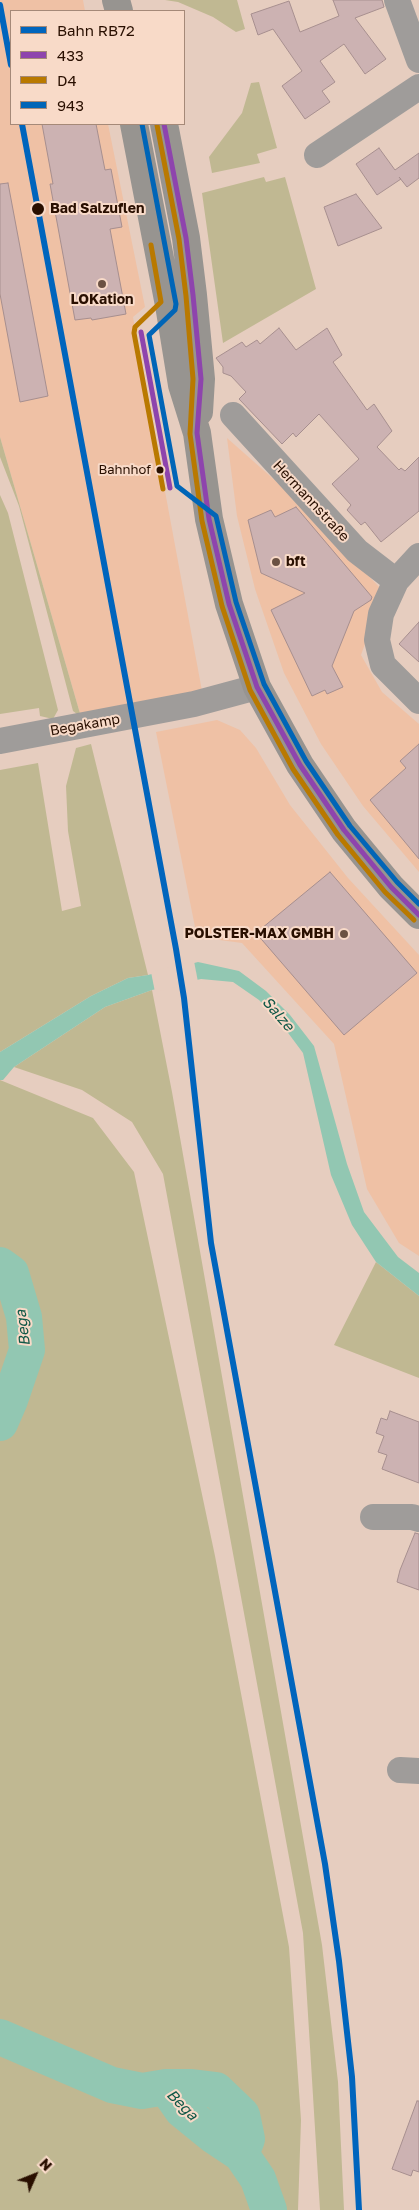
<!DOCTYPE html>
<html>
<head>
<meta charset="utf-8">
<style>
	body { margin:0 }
	#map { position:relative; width:419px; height:2210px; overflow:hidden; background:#e6cdbf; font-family:"Golos Text",sans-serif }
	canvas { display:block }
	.legend { position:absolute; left:10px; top:10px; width:175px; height:115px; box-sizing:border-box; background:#f8dac8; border:1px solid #a58978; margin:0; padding:6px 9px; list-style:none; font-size:15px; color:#290f00 }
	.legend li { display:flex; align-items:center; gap:10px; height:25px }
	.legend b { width:25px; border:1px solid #a58978 }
	.north { position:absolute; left:10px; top:2150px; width:50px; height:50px; -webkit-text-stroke:4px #f8dac8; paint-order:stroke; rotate:46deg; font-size:14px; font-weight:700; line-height:20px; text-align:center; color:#290f00 }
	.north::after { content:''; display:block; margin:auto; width:18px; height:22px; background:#290f00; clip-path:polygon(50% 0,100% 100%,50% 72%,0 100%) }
</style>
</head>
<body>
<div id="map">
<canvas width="419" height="2210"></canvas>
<ul class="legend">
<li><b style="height:6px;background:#0065bd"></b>Bahn RB72</li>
<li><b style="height:6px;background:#8e44ad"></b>433</li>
<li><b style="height:6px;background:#b97900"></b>D4</li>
<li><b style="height:6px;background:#0065b7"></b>943</li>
</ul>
<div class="north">N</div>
</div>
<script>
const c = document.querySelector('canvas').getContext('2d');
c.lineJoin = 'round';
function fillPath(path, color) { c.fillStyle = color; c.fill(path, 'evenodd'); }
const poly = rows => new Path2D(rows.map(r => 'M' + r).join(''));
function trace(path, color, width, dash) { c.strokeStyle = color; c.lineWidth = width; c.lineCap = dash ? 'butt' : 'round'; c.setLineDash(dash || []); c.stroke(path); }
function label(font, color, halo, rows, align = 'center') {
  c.font = font + ' "Golos Text",sans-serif'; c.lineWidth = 4; c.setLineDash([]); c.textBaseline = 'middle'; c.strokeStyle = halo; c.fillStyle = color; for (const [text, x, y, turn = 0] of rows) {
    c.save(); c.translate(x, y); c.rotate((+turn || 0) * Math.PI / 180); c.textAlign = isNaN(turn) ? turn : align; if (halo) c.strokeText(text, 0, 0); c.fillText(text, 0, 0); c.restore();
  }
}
const built = poly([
	[0,0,83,0,85,11,11,11,11,124,108,124,145,307,133,317,137,340,202,691,81,717,0,437],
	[227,438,295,498,381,589,379,605,361,655,382,692,419,724,419,872,363,806,321,744,284,673,255,589,237,516],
	[217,720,240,730,256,748,290,805,348,878,419,955,419,1256,399,1243,367,1189,334,1044,242,943,197,937,156,732]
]);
const green = poly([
	[165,0,237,0,245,29,236,32,213,17,178,2],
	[259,82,277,148,257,154,260,163,212,173,209,157,242,113,251,83],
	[264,177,266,182,285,177,316,289,223,343,202,193],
	[0,437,81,717,73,711,19,506,0,457],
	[0,495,8,513,58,710,53,719,40,716,39,708,0,714],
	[91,744,148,975,128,978,91,996,0,1052,0,770,38,763,62,911,81,906,68,831,66,786,76,748],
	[152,990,172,1092,322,1945,338,2082,344,2210,320,2210,303,1933,163,1174,132,1122,82,1090,14,1067,105,1007],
	[0,1080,93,1118,134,1172,215,1556,289,1947,301,2120,298,2210,0,2210],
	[376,1262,419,1296,419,1378,334,1345]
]);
const water = poly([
	[198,962,239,971,266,991,290,1015,314,1046,347,1164,364,1212,398,1257,419,1273,419,1296,376,1262,352,1225,331,1175,303,1053,280,1022,259,1000,233,982,201,979,152,990,105,1007,14,1067,3,1080,0,1080,0,1052,91,996,128,978,148,975]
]);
const pier = poly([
	[194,961,198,982,155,992,151,972]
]);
const river = poly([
	[0,1265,11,1273,24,1317,27,1350,10,1400,0,1423],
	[0,2037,112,2085,142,2091,166,2087,182,2110,214,2136,241,2154,258,2179,269,2210],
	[166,2087,192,2087,216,2090,242,2115,247,2139,241,2154]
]);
const building = poly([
	[333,0,382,0,384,7,355,18,386,59,365,74,344,44,320,61,335,82,322,91,330,102,305,119,282,86,302,71,273,29,258,35,251,14,289,1,300,32,339,16,333,0],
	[42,124,96,124,105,170,111,169,122,227,110,229,126,314,92,320,91,318,75,320,50,184,53,184,42,124],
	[379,148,395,170,419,153,419,178,407,187,399,177,401,179,377,195,356,164,379,148],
	[8,183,48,396,20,402,0,294,0,184,8,183],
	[356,194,382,228,338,246,324,207,356,194],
	[279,328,296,350,327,328,342,355,333,362,367,410,374,404,392,431,377,447,399,470,401,468,405,471,419,457,419,511,381,542,365,522,361,525,347,510,351,505,332,484,359,459,319,414,296,437,293,433,282,444,239,399,246,392,231,376,223,373,223,367,216,358,242,342,246,347,257,340,260,344,279,328],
	[296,507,372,597,371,600,354,611,332,666,343,687,327,694,325,690,312,696,271,610,305,593,261,573,248,520,271,510,275,517,296,507],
	[419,622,419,662,399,644,419,622],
	[419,744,419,859,370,800,406,768,400,761,419,744],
	[330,872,417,973,344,1035,256,933,330,872],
	[390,1411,419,1422,419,1483,382,1469,387,1455,378,1452,384,1436,376,1433,381,1418,387,1420,390,1411],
	[415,1533,419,1534,419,1590,397,1582,400,1570,415,1533],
	[417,2101,419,2101,419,2172,413,2170,411,2176,392,2169,417,2101]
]);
const minor = poly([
	[397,0,419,60],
	[317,155,419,87],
	[233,415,357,551,396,581],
	[419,556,396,581,381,614,377,640,383,665,419,701],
	[0,741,194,704,257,687],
	[373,1517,412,1517,419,1519],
	[400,1770,419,1771]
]);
const major = poly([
	[116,0,119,11],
	[134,124,169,305,182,385,197,433,209,519,229,604,257,687,300,765,344,830,391,887,419,915],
	[164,124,186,238,193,295,201,379,199,412]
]);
const bus1 = poly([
	[164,124,186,238,193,295,201,379,197,433,209,519,229,604,257,687,300,765,344,830,391,887,419,915],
	[141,332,170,488]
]);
const bus2 = poly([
	[157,125,179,239,186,296,193,379,190,434,202,521,222,606,250,690,293,769,338,835,385,892,414,920],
	[151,245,161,302,135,327,134,333,163,489]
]);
const bus3 = poly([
	[142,124,176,304,175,310,149,335,177,486,216,516,236,602,264,684,306,761,350,826,397,882,419,904]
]);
const rail1 = poly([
	[0,5,11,65],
	[22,124,176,949,184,998,211,1243,325,1864,339,1961,352,2077,359,2210]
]);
const markers = [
	[38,209,7,"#290f00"],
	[102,284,5,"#6b5243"],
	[160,470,4.5,"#290f00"],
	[276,562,5,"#6b5243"],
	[344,934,5,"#6b5243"]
];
const busNames = [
	["Bahnhof",151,470]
];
const stopNames = [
	["Bad Salzuflen",50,209]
];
const poiNames = [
	["LOKation",102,300],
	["bft",286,562,"left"],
	["POLSTER-MAX GMBH",334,934,"right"]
];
const streetNames = [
	["Hermannstraße",311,501,47],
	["Begakamp",85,725,-10]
];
const waterNames = [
	["Salze",278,1014,49],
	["Bega",23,1328,-97],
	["Bega",182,2105,45]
];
fillPath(built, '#efc1a5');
fillPath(green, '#c0b892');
fillPath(water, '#92c7b2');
fillPath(pier, '#e6cdbf');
trace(river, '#92c7b2', 36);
fillPath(building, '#ccb2b2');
trace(building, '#a78f8f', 1);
trace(minor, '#9f9c9a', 26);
trace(major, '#979490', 28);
trace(bus1, '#8e44ad', 5);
trace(bus2, '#b97900', 5);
trace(bus3, '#0065b7', 5);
trace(rail1, '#0065bd', 6);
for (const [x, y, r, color] of markers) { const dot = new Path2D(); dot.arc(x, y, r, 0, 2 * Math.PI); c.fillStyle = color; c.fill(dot); trace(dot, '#f8dac8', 2); }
label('13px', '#290f00', '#f8dac8', busNames, 'right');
label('bold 14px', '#290f00', '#f8dac8', stopNames, 'left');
label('bold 14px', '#290f00', '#f8dac8', poiNames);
label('14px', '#290f00', '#f8dac8', streetNames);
label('italic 15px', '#105847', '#f8dac8', waterNames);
</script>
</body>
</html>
